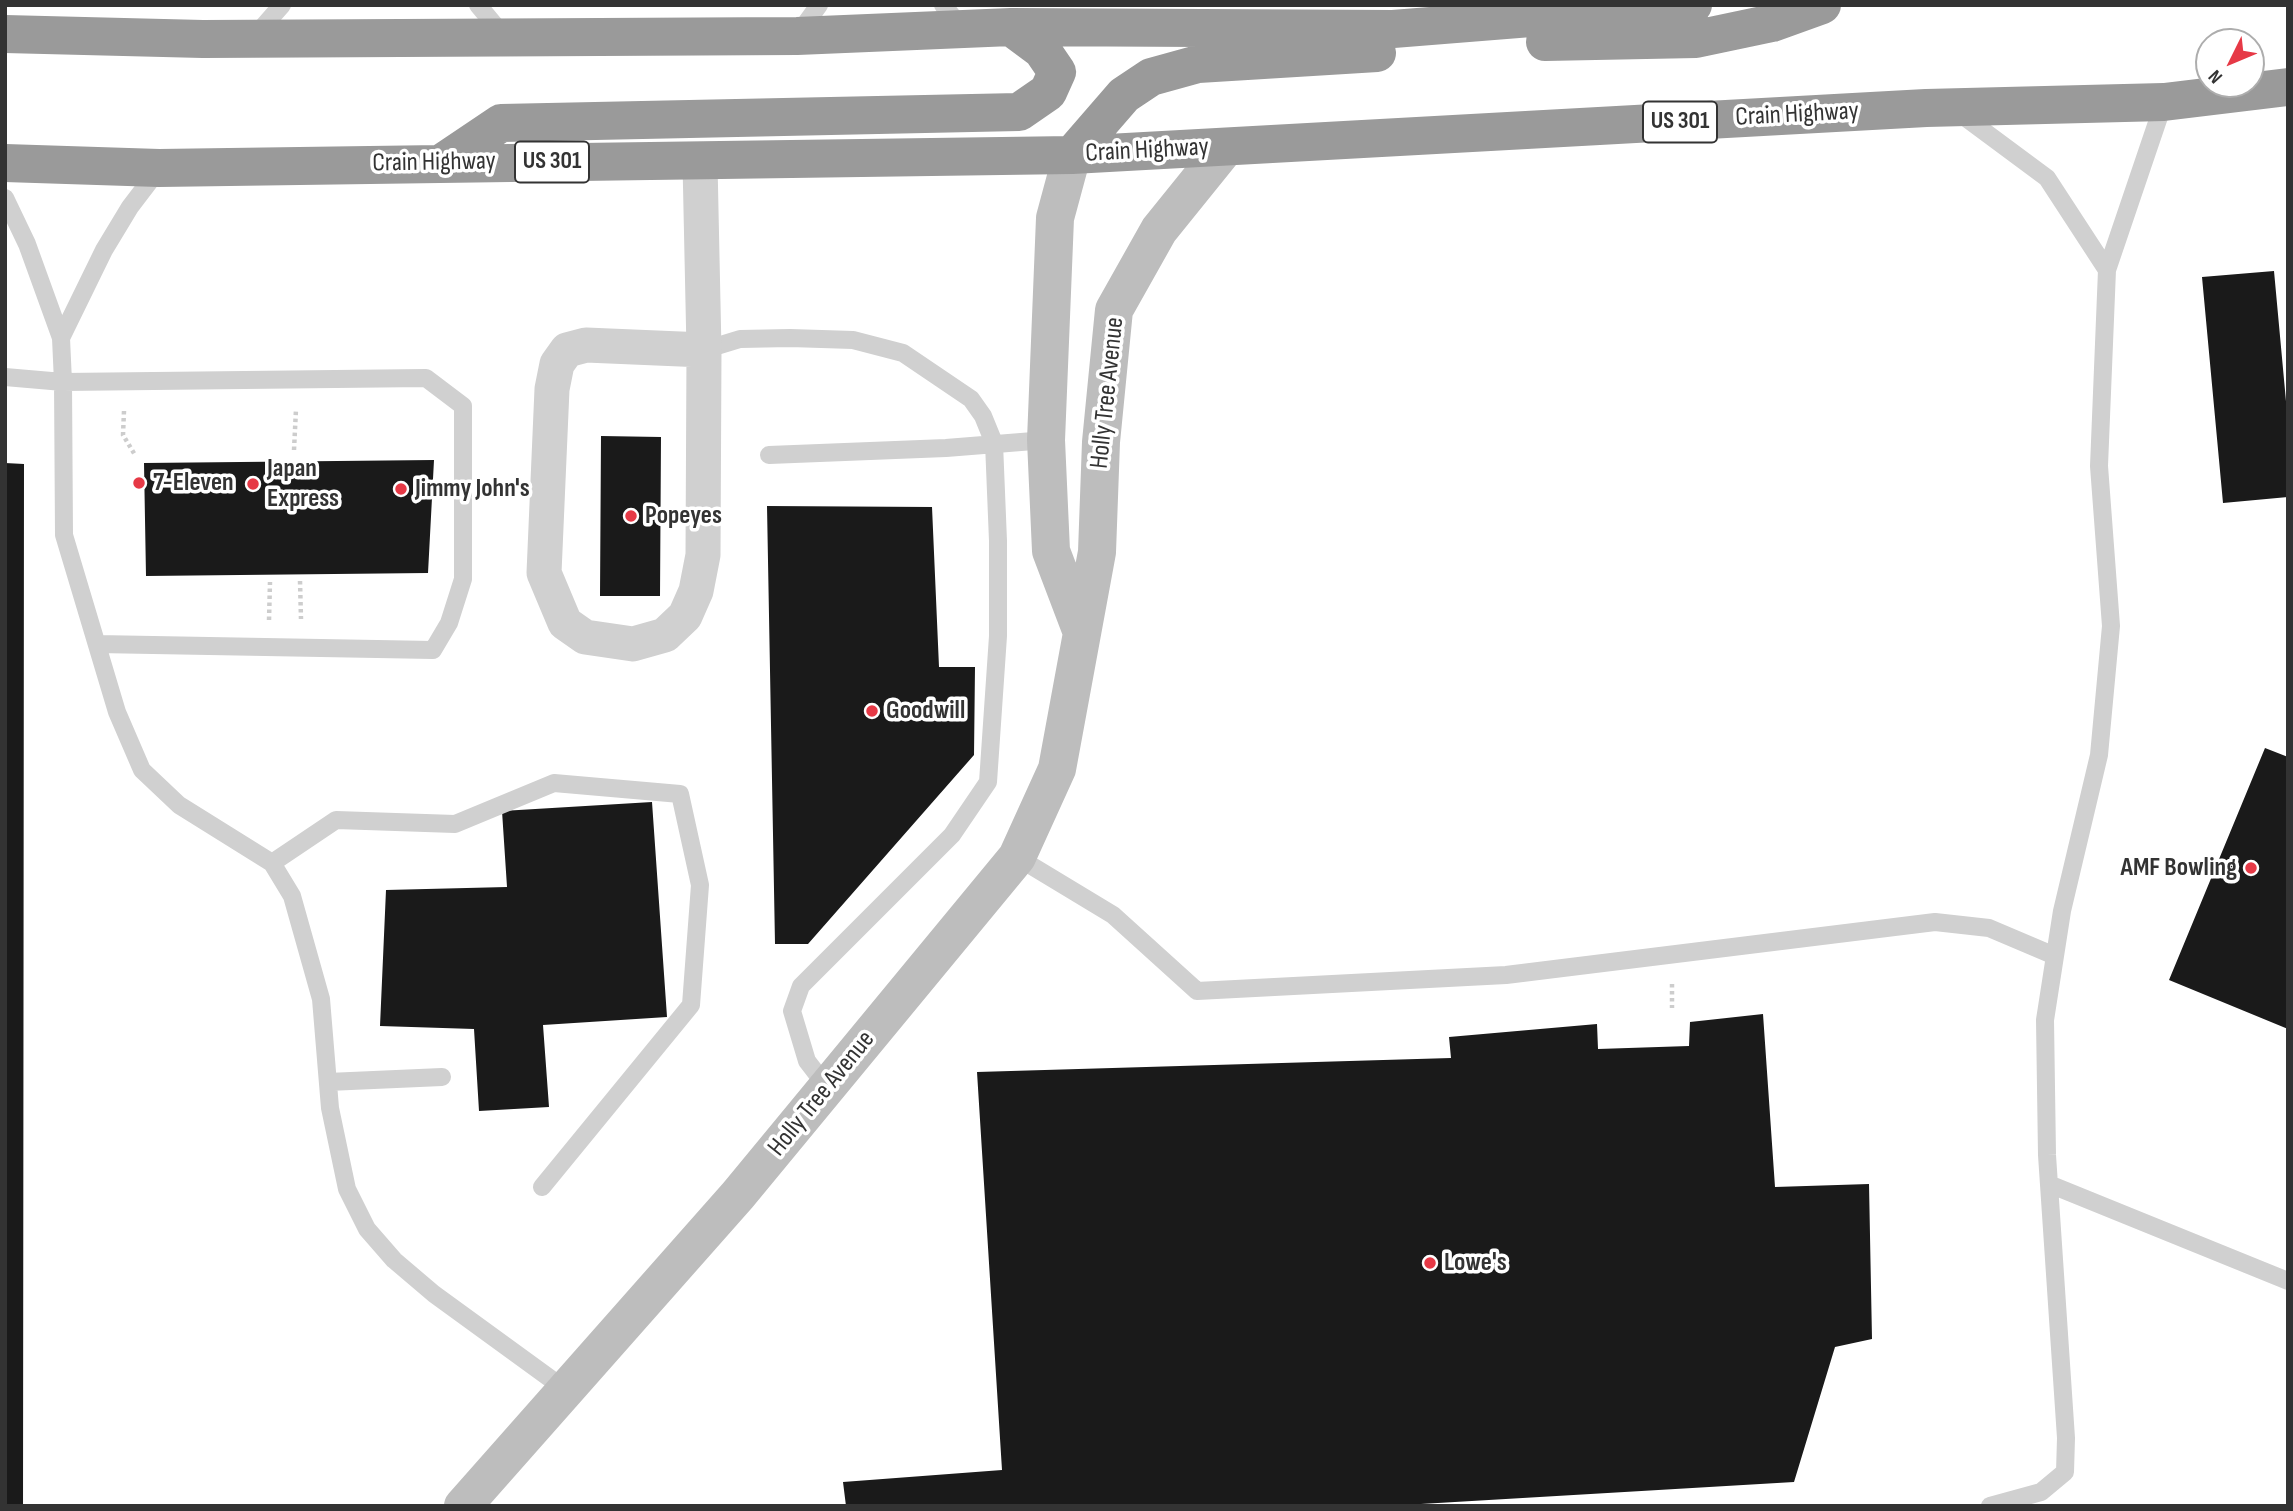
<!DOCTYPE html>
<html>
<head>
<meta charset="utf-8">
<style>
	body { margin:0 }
	#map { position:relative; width:2293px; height:1511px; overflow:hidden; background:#fff; font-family:"Sofia Sans Condensed",sans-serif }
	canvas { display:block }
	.frame { position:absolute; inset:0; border:7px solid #333; pointer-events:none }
	.north { position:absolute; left:2195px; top:28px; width:70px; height:70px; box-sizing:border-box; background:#fff; border:2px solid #adadad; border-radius:50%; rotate:227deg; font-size:19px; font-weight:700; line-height:28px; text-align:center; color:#333 }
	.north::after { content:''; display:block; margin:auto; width:24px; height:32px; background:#e63946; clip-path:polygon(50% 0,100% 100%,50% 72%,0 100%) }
</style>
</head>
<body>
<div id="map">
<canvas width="2293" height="1511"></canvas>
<div class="frame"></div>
<div class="north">N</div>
</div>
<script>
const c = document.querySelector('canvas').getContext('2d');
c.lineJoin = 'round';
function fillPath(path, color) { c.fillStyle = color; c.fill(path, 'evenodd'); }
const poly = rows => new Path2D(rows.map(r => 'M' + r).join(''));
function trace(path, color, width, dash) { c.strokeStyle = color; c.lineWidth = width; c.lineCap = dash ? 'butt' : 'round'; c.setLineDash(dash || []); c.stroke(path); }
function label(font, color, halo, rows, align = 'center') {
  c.font = font + ' "Sofia Sans Condensed",sans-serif'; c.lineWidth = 7; c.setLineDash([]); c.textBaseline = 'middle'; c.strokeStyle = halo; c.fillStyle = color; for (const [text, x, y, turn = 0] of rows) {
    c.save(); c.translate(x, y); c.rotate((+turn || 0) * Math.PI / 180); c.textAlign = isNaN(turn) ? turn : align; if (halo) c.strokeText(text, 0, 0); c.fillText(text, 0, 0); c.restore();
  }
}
const building = poly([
	[2274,271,2288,423,2288,497,2223,503,2202,277],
	[601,436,661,437,660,596,600,596],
	[434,460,428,573,146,576,144,463],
	[5,463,24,464,23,1506,5,1506],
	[767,506,932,507,939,667,975,667,974,755,808,944,775,944],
	[2265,748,2288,757,2288,1029,2169,980],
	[652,802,667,1017,543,1025,549,1107,479,1111,474,1029,380,1026,386,890,507,887,502,811],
	[1763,1014,1775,1187,1869,1184,1872,1339,1835,1347,1794,1482,1387,1506,846,1506,843,1482,1002,1470,977,1072,1451,1058,1449,1037,1597,1024,1598,1049,1689,1046,1690,1022]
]);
const path = poly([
	[124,411,123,435,135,455],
	[294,450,296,409],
	[300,581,301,619],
	[269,620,270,582],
	[1672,984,1672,1008]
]);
const lane = poly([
	[478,5,503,35],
	[943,5,963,29],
	[798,34,819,5],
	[254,37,282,5],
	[1958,112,2047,178,2107,270],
	[5,198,27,244,61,338,63,382,5,377],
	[61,338,104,250,130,207,159,169],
	[704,350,740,339,790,338,853,340,903,353,971,399,983,416,994,443,998,541,998,636,988,782,952,835,801,986,792,1011,807,1061,827,1087],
	[769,455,946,448,1046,440],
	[97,644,433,650,449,623,463,579,463,406,426,378,63,382,64,535,117,712,142,770,179,805,272,863,292,896,321,999,330,1108,347,1189,367,1229,394,1260,434,1294,566,1390],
	[1017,857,1113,915,1197,991,1506,975,1935,922,1989,928,2055,956],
	[272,863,336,820,455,824,554,783,680,794,700,885,691,1005,542,1187],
	[328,1082,442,1077],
	[2049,1184,2288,1281],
	[1990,1506,2041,1492,2065,1472,2066,1438,2047,1155,2045,1020,2062,911,2099,755,2111,626,2099,466,2107,270,2164,102]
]);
const street = poly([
	[700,163,704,350,703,555,696,591,685,616,665,635,633,644,585,637,565,623,544,573,552,389,557,364,567,350,586,345,704,350]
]);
const secondary = poly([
	[1072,155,1055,218,1046,440,1051,551,1081,630],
	[463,1506,738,1195,1017,857,1057,769,1097,552,1101,442,1114,310,1159,230,1226,147]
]);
const highway = poly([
	[5,34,203,39,797,36,1011,27,1393,29,1693,5],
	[1545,42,1696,39,1772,23,1822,5],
	[1072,155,1124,95,1151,77,1198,64,1377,53],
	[443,162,501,123,1019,112,1048,92,1057,72,1042,50,1011,27],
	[5,163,159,168,1072,155,1926,108,2164,102,2288,87]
]);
const markers = [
	[139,483,7,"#e63946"],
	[253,484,7,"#e63946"],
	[401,489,7,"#e63946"],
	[631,516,7,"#e63946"],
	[872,711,7,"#e63946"],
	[2251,868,7,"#e63946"],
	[1430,1263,7,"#e63946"]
];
const shields = [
	[1680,122,74],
	[552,162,74]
];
const shieldNames = [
	["US 301",1680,122],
	["US 301",552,162]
];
const streetNames = [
	["Crain Highway",1797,115,-3],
	["Crain Highway",1147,151,-3],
	["Crain Highway",434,163,-1],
	["Holly Tree Avenue",1108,393,-84],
	["Holly Tree Avenue",822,1094,-51]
];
const poiNames = [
	["Japan",267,469],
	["Express",267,499],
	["7-Eleven",153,483],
	["Jimmy John's",415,489],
	["Popeyes",645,516],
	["Goodwill",886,711],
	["AMF Bowling",2237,868,"right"],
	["Lowe's",1444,1263]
];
fillPath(building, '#1a1a1a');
trace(path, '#cdcdcd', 4.5, [3.5, 3.5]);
trace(lane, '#d0d0d0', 18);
trace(street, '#d0d0d0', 35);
trace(secondary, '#bdbdbd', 38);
trace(highway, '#9a9a9a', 38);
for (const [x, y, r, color] of markers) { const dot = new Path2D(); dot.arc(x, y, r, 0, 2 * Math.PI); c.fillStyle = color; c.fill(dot); trace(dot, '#fff', 2.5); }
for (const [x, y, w] of shields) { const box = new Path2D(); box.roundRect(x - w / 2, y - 20.5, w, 41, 5); c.fillStyle = '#fff'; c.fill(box); trace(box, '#333', 2); }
label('bold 24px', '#333', null, shieldNames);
label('26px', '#333', '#fff', streetNames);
label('bold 26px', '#333', '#fff', poiNames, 'left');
</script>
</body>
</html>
